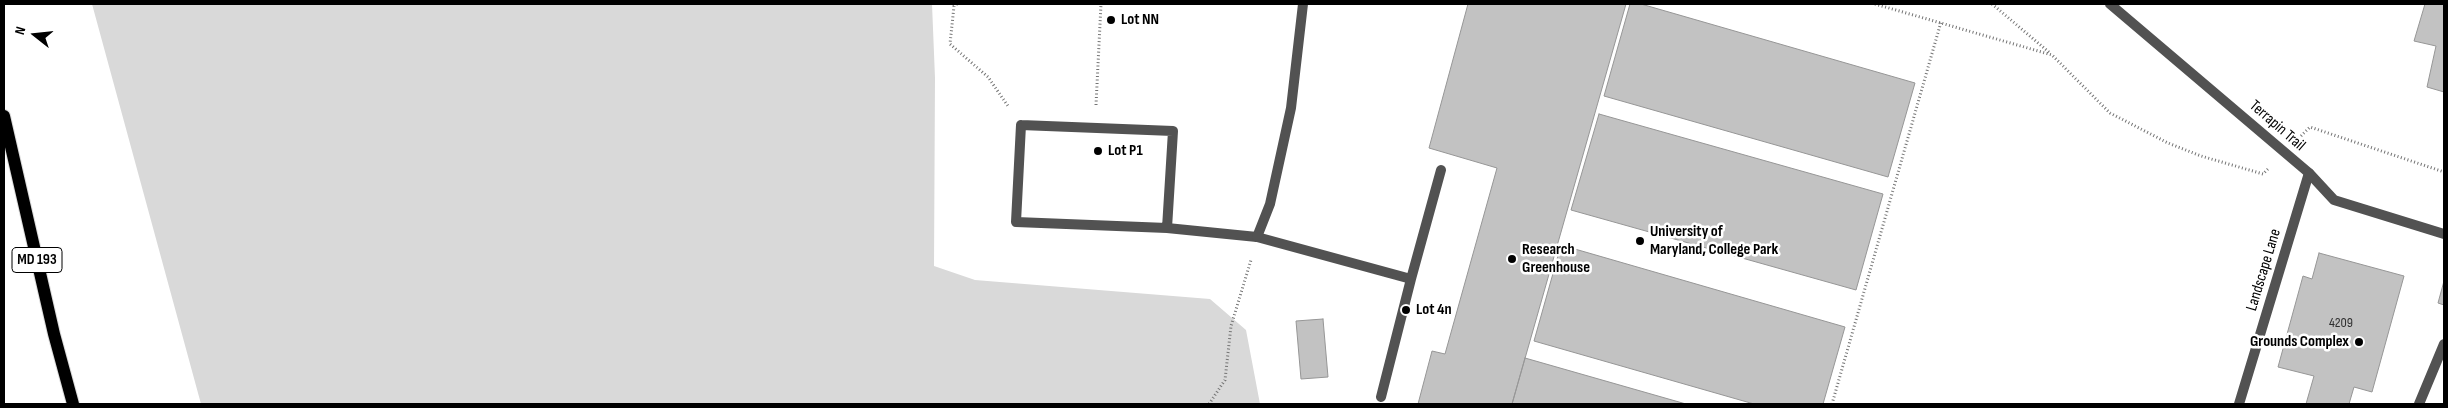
<!DOCTYPE html>
<html>
<head>
<meta charset="utf-8">
<style>
	body { margin:0 }
	#map { position:relative; width:2448px; height:408px; overflow:hidden; background:#fff; font-family:"Sofia Sans Condensed",sans-serif }
	canvas { display:block }
	.frame { position:absolute; inset:0; border:5px solid #000; pointer-events:none }
	.north { position:absolute; left:10px; top:10px; width:50px; height:50px; -webkit-text-stroke:4px #fff; paint-order:stroke; rotate:286deg; font-size:14px; font-weight:700; line-height:20px; text-align:center; color:#000 }
	.north::after { content:''; display:block; margin:auto; width:18px; height:22px; background:#000; clip-path:polygon(50% 0,100% 100%,50% 72%,0 100%) }
</style>
</head>
<body>
<div id="map">
<canvas width="2448" height="408"></canvas>
<div class="frame"></div>
<div class="north">N</div>
</div>
<script>
const c = document.querySelector('canvas').getContext('2d');
c.lineJoin = 'round';
function fillPath(path, color) { c.fillStyle = color; c.fill(path, 'evenodd'); }
const poly = rows => new Path2D(rows.map(r => 'M' + r).join(''));
function trace(path, color, width, dash) { c.strokeStyle = color; c.lineWidth = width; c.lineCap = dash ? 'butt' : 'round'; c.setLineDash(dash || []); c.stroke(path); }
function label(font, color, halo, rows, align = 'center') {
  c.font = font + ' "Sofia Sans Condensed",sans-serif'; c.lineWidth = 5; c.setLineDash([]); c.textBaseline = 'middle'; c.strokeStyle = halo; c.fillStyle = color; for (const [text, x, y, turn = 0] of rows) {
    c.save(); c.translate(x, y); c.rotate((+turn || 0) * Math.PI / 180); c.textAlign = isNaN(turn) ? turn : align; if (halo) c.strokeText(text, 0, 0); c.fillText(text, 0, 0); c.restore();
  }
}
const green = poly([
	[92,4,932,4,935,78,934,266,975,280,1210,299,1246,330,1260,404,201,404]
]);
const building = poly([
	[1468,4,1626,4,1512,404,1418,404,1432,351,1445,354,1497,168,1429,148,1468,4],
	[1630,4,1641,4,1915,83,1888,177,1604,96,1630,4],
	[2425,4,2444,4,2444,92,2427,87,2436,46,2414,41,2425,4],
	[1599,114,1883,194,1856,290,1571,210,1599,114],
	[1561,245,1845,327,1823,404,1754,404,1534,341,1561,245],
	[2319,253,2404,276,2372,392,2354,387,2349,404,2306,404,2314,376,2278,367,2303,276,2312,279,2319,253],
	[2444,281,2444,305,2438,303,2444,281],
	[1323,319,1328,377,1301,379,1296,321,1323,319],
	[1525,358,1686,404,1512,404,1525,358]
]);
const path = poly([
	[957,4,954,6,950,44,988,77,1008,106],
	[1875,4,2052,55,2110,113,2168,143,2201,156,2263,174,2268,169],
	[1992,4,2050,53],
	[1096,105,1101,4],
	[2301,136,2310,127,2444,172],
	[1209,404,1225,380,1231,326,1251,260],
	[1832,404,1941,22]
]);
const lane = poly([
	[1021,125,1173,131,1167,228,1016,222,1021,125],
	[1167,228,1257,237,1411,279,1441,170],
	[1381,397,1411,279],
	[2239,404,2309,173],
	[2419,404,2444,344]
]);
const street = poly([
	[2110,4,2309,173,2334,200,2444,234],
	[1257,237,1270,204,1291,108,1303,4]
]);
const primary = poly([
	[4,116,54,334,73,404]
]);
const markers = [
	[1111,20,5,"#000"],
	[1098,151,5,"#000"],
	[1640,241,5,"#000"],
	[1512,259,5,"#000"],
	[1406,310,5,"#000"],
	[2359,342,5,"#000"]
];
const numberNames = [
	["4209",2341,323]
];
const shields = [
	[37,260,50]
];
const shieldNames = [
	["MD 193",37,260]
];
const poiNames = [
	["Lot NN",1121,20],
	["Lot P1",1108,151],
	["University of",1650,232],
	["Maryland, College Park",1650,250],
	["Research",1522,250],
	["Greenhouse",1522,268],
	["Lot 4n",1416,310],
	["Grounds Complex",2349,342,"right"]
];
const streetNames = [
	["Terrapin Trail",2277,126,41],
	["Landscape Lane",2264,270,-73]
];
fillPath(green, '#d9d9d9');
fillPath(building, '#c2c2c2');
trace(building, '#969696', 1);
trace(primary, '#dbdbdb', 14);
trace(path, '#747474', 3, [1, 2.5]);
trace(lane, '#525252', 10);
trace(street, '#525252', 10);
trace(primary, '#000', 12);
for (const [x, y, r, color] of markers) { const dot = new Path2D(); dot.arc(x, y, r, 0, 2 * Math.PI); c.fillStyle = color; c.fill(dot); trace(dot, '#fff', 2); }
label('14px', '#303030', null, numberNames);
for (const [x, y, w] of shields) { const box = new Path2D(); box.roundRect(x - w / 2, y - 12.5, w, 25, 4); c.fillStyle = '#fff'; c.fill(box); trace(box, '#000', 1); }
label('bold 15px', '#000', null, shieldNames);
label('bold 16px', '#000', '#fff', poiNames, 'left');
label('16px', '#000', '#fff', streetNames);
</script>
</body>
</html>
